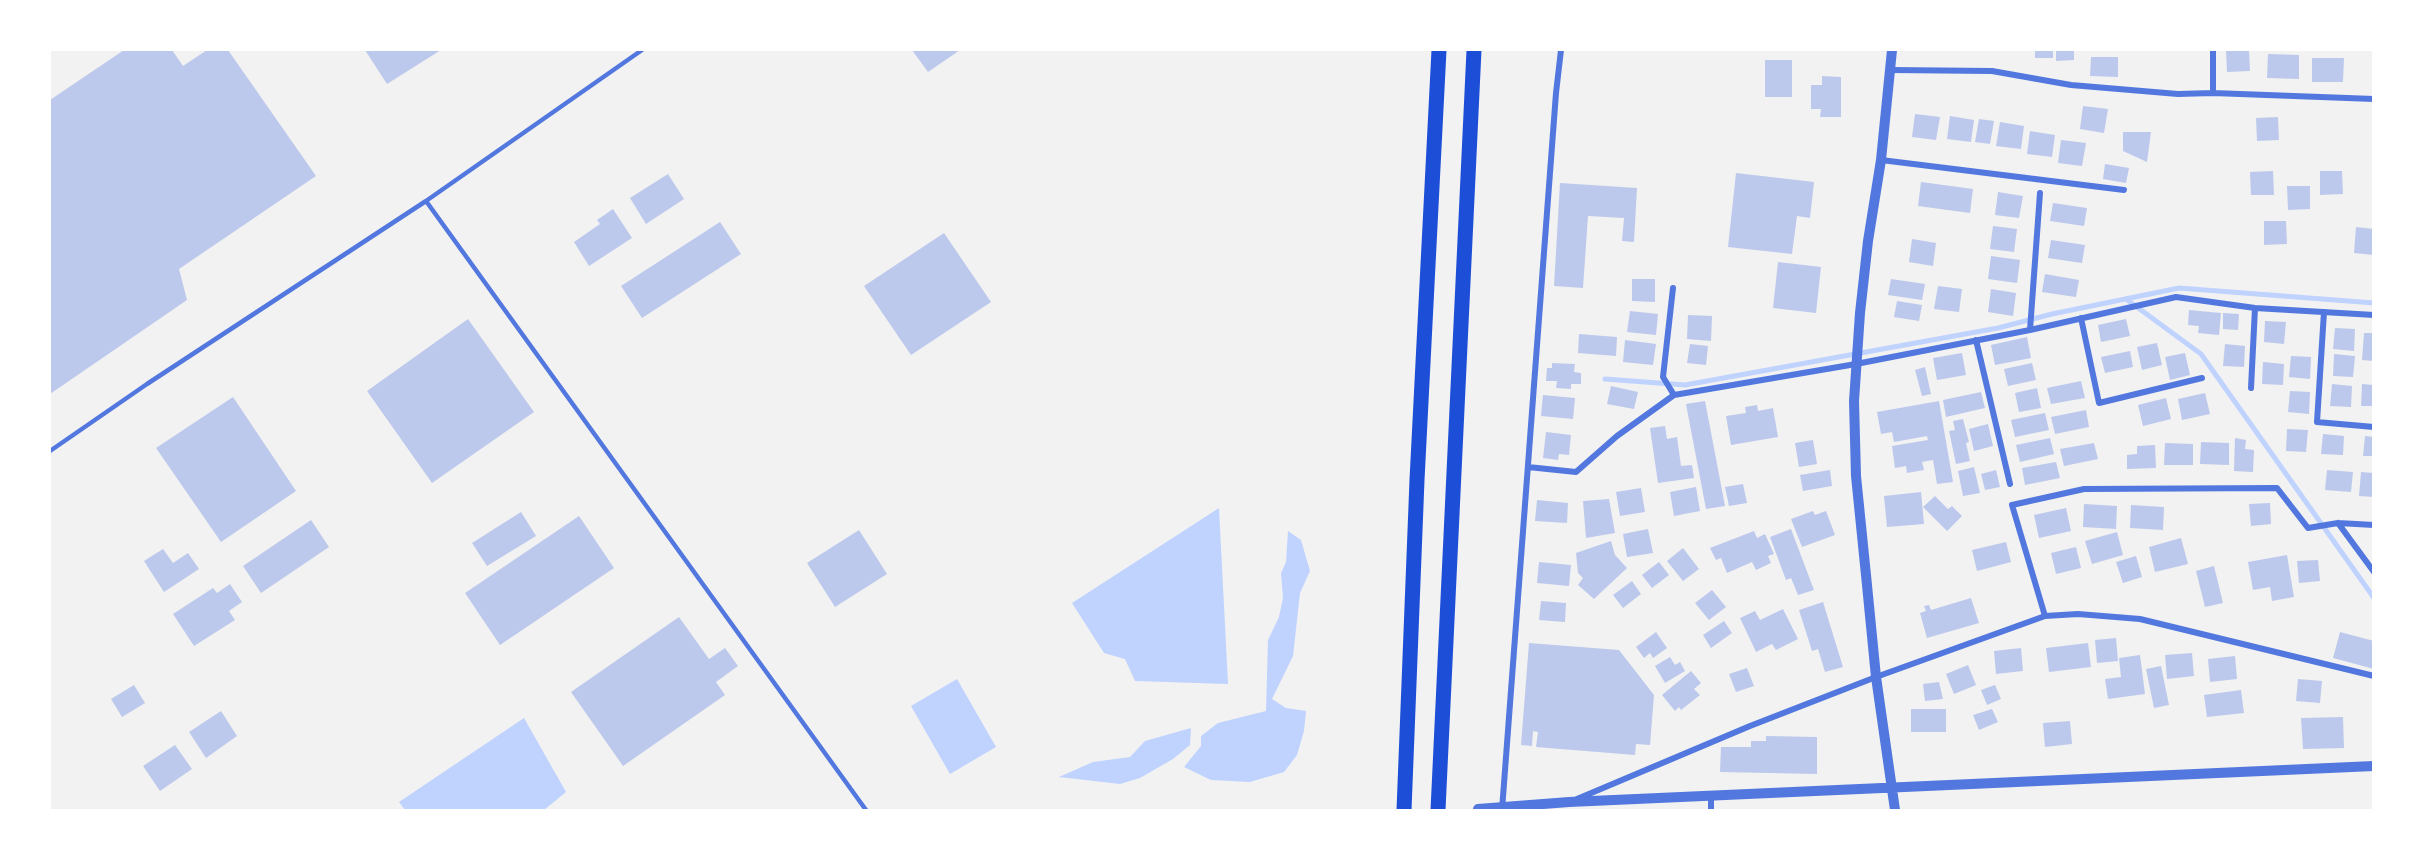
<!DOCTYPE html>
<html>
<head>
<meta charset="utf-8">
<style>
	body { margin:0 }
	#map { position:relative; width:2423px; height:860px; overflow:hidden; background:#f2f2f2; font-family:"DM Sans",sans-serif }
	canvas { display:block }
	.frame { position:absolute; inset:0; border:51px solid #fff; pointer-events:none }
</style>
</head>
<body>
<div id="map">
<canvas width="2423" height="860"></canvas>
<div class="frame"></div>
</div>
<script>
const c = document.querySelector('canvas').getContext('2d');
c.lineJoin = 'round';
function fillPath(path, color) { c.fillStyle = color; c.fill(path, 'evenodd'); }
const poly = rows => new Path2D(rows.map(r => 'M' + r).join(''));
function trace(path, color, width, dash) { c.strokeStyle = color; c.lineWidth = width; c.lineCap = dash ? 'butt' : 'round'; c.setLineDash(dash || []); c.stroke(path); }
const water = poly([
	[1219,508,1228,684,1135,681,1125,659,1104,653,1072,603],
	[1288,531,1301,540,1310,571,1300,593,1293,656,1272,699,1286,708,1306,711,1304,731,1297,755,1284,772,1250,782,1211,780,1184,767,1201,746,1201,736,1218,723,1266,711,1268,640,1279,617,1283,598,1281,573,1286,562],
	[957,679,996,747,950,774,911,706],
	[524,718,566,792,544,810,405,810,399,802],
	[1191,728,1190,745,1173,759,1140,778,1120,784,1059,777,1093,762,1130,757,1145,741]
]);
const stream = poly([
	[2126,299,2201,354,2374,598],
	[1605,379,1685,385,1998,328,2052,314,2179,288,2374,303]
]);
const building = poly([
	[124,50,172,50,183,66,207,50,228,50,316,176,179,269,187,300,50,394,50,100],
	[365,50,441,50,387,84],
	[912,50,960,50,928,72],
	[2035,50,2053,50,2053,58,2035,58],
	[2056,50,2074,50,2074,60,2056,61],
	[2226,50,2249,50,2250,71,2227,72],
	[2268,54,2299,55,2299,79,2267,78],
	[2091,57,2118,57,2118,77,2090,76],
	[2312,58,2344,58,2343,82,2312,82],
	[1765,60,1792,60,1792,97,1765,97],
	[1822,76,1841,77,1841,117,1820,117,1821,109,1811,109,1811,85,1822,85],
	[2083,106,2108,109,2104,133,2080,129],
	[1915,114,1940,117,1936,140,1912,137],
	[1950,116,1974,120,1971,142,1947,139],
	[2278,117,2279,140,2257,141,2256,118],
	[1979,119,1994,121,1990,144,1975,142],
	[2000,122,2024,126,2021,149,1996,146],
	[2030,131,2055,135,2052,157,2027,154],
	[2123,132,2151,132,2147,162,2123,151],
	[2061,140,2086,143,2082,166,2058,163],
	[2105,164,2129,168,2126,183,2103,179],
	[2273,171,2274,195,2251,195,2250,172],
	[2320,171,2342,171,2343,194,2320,195],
	[1736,173,1814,182,1810,218,1797,216,1792,254,1728,247],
	[668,174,684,199,646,224,630,198],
	[1921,182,1973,189,1970,213,1918,206],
	[1560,183,1637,188,1634,242,1622,241,1624,218,1588,216,1583,288,1554,286],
	[2287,186,2310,186,2310,209,2288,210],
	[1998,192,2023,196,2019,218,1995,215],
	[2053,203,2087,208,2084,226,2050,221],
	[613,209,632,238,589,266,574,242,600,224,597,220],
	[2264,221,2286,221,2287,244,2264,245],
	[720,222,741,254,642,318,621,286],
	[1993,226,2017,229,2014,252,1990,249],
	[2356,227,2374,229,2374,255,2354,253],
	[944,233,991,302,911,355,864,286],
	[1912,239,1936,243,1933,266,1909,262],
	[2051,240,2085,245,2082,263,2048,258],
	[1991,256,2020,260,2017,283,1988,279],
	[1778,262,1821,267,1816,313,1773,308],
	[2045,274,2079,280,2076,297,2042,292],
	[1632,279,1655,279,1655,302,1632,301],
	[1891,279,1925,284,1922,300,1888,295],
	[1938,286,1962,289,1959,312,1934,309],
	[1991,289,2016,293,2013,316,1988,312],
	[1897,301,1922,305,1919,321,1894,317],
	[2189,310,2221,313,2219,335,2198,333,2199,326,2188,325],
	[1630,311,1658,314,1656,335,1627,332],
	[2223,313,2239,314,2238,330,2223,329],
	[1688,315,1712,316,1711,341,1687,339],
	[468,319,534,412,432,483,367,391],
	[2126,319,2130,336,2101,342,2098,325],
	[2265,321,2286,322,2284,344,2264,342],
	[2335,328,2355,329,2354,351,2333,349],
	[2364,333,2374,333,2374,361,2362,360],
	[1579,334,1617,337,1616,356,1578,353],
	[2027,337,2031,358,1995,365,1991,345],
	[1625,340,1656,344,1653,365,1623,362],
	[2157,343,2162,365,2142,370,2137,347],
	[1690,344,1708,346,1706,365,1687,363],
	[2225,344,2245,346,2244,367,2223,366],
	[2130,351,2133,367,2105,373,2101,357],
	[1962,353,1966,375,1937,380,1933,358],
	[2185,353,2190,375,2170,380,2165,357],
	[2334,354,2355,356,2353,377,2333,376],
	[2291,356,2311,357,2310,379,2289,377],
	[2263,362,2284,364,2283,385,2262,384],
	[1552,363,1575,364,1574,372,1581,373,1581,384,1571,384,1571,389,1556,388,1557,381,1546,381,1547,368,1552,368],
	[2032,363,2036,380,2008,386,2004,369],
	[1925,367,1931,394,1922,396,1915,370],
	[2081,381,2085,398,2051,404,2047,388],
	[2332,384,2352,386,2351,407,2330,406],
	[2362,384,2374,385,2374,406,2361,406],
	[1611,386,1638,392,1634,409,1607,404],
	[2037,388,2041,408,2019,412,2015,393],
	[2290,391,2310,392,2309,414,2288,412],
	[1981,392,1985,408,1946,417,1943,400],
	[2205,393,2210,414,2182,420,2178,399],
	[1543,395,1575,398,1573,419,1541,416],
	[233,397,296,491,221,542,156,448],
	[2166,398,2171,419,2143,426,2138,405],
	[1705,401,1725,506,1706,509,1686,404],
	[1939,401,1953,482,1937,484,1933,460,1922,462,1924,470,1907,473,1906,466,1895,468,1892,446,1928,440,1927,436,1894,442,1892,432,1881,434,1877,412],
	[1757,405,1758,411,1773,408,1778,437,1731,445,1726,416,1746,413,1745,407],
	[2086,410,2089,427,2055,434,2051,417],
	[2045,413,2049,430,2015,437,2011,420],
	[1963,419,1969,442,1966,443,1970,461,1956,464,1949,431,1955,430,1953,421],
	[1988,424,1993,446,1974,451,1969,429],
	[1665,426,1667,439,1677,437,1681,466,1692,465,1694,478,1658,483,1650,428],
	[2287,429,2308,430,2306,452,2286,451],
	[1546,432,1571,435,1569,455,1559,454,1558,460,1543,458],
	[2323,434,2344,436,2343,455,2321,454],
	[2365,436,2374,437,2374,456,2363,456],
	[2050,438,2054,454,2020,462,2016,445],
	[2235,438,2246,440,2245,449,2254,450,2253,472,2234,471],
	[1813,440,1817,464,1799,467,1795,443],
	[2201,442,2229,443,2229,465,2200,464],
	[2094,443,2098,459,2064,466,2060,449],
	[2165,443,2193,444,2193,465,2164,465],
	[2155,445,2156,468,2127,469,2127,455,2137,454,2137,446],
	[2056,462,2060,478,2025,485,2022,468],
	[1974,467,1980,493,1963,496,1958,471],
	[1830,470,1832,486,1803,491,1800,475],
	[1996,470,2000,487,1985,490,1981,474],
	[2327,470,2353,472,2351,492,2325,490],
	[2361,472,2374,473,2374,497,2359,496],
	[1743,484,1747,503,1729,506,1725,487],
	[1696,487,1700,511,1674,516,1670,492],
	[1641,488,1645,512,1620,516,1616,492],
	[1921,492,1924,524,1887,527,1884,496],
	[1935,496,1948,509,1952,506,1962,516,1947,531,1923,507],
	[1609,499,1615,533,1586,538,1583,501],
	[1537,500,1568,503,1567,523,1535,521],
	[2270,503,2271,524,2251,526,2249,504],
	[2084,504,2117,506,2116,529,2083,527],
	[2131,505,2164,507,2163,530,2130,528],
	[2066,508,2071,531,2039,538,2034,515],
	[1813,511,1815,515,1826,511,1835,535,1802,547,1791,519],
	[521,512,536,536,487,566,472,543],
	[579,516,614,568,500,645,465,593],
	[311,520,329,547,261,593,243,566],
	[1648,529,1653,553,1627,557,1623,534],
	[1791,529,1814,590,1798,595,1791,578,1786,580,1770,537],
	[859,530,887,574,835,607,807,563],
	[1754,531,1757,538,1765,534,1774,554,1768,556,1771,563,1756,570,1752,562,1727,573,1721,558,1716,560,1710,548],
	[2117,532,2123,555,2092,564,2085,541],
	[2181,538,2188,564,2155,572,2149,547],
	[1611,541,1615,555,1627,568,1594,599,1578,585,1583,578,1578,573,1576,553],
	[2006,542,2011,562,1977,571,1972,550],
	[2076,547,2081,568,2056,574,2051,553],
	[1683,548,1699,569,1683,581,1667,561],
	[163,549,173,563,188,553,199,569,164,592,144,561],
	[2287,555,2294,597,2272,601,2270,587,2253,590,2248,562],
	[2136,556,2142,577,2123,583,2116,562],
	[2318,560,2320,581,2299,583,2297,561],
	[1539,562,1571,565,1569,586,1537,583],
	[1659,562,1669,575,1652,588,1642,575],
	[2214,566,2223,603,2205,607,2196,571],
	[1632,581,1641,594,1623,608,1613,595],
	[230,584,242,602,229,611,235,620,194,646,173,614,213,588,217,593],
	[1712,590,1726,607,1709,620,1695,603],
	[1971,598,1979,623,1927,638,1920,613,1926,611,1924,606,1929,605,1931,610],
	[1541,601,1566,603,1565,622,1539,620],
	[1823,602,1843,667,1825,672,1818,649,1812,651,1799,610],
	[1783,609,1798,639,1776,650,1772,644,1756,652,1740,618,1755,611,1760,620],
	[679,617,709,659,725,648,738,666,716,682,725,695,623,766,571,692],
	[1724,621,1732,633,1711,648,1703,635],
	[1656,632,1667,648,1653,658,1650,653,1644,658,1636,647],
	[2340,632,2374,641,2374,669,2333,658],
	[2116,638,2118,661,2097,663,2095,640],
	[1529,643,1619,650,1654,695,1650,745,1636,744,1635,755,1536,747,1538,732,1533,731,1532,746,1521,745],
	[2088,643,2091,667,2049,672,2046,648],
	[2021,648,2023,671,1996,674,1994,651],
	[2192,653,2194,676,2167,679,2165,655],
	[2140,655,2145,694,2108,699,2105,679,2121,677,2119,658],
	[2235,656,2237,679,2210,682,2208,659],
	[1670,657,1675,665,1680,662,1685,671,1665,683,1655,666],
	[1968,665,1976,685,1954,694,1946,674],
	[2161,666,2169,705,2154,708,2146,669],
	[1747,668,1754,686,1736,692,1729,674],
	[1691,671,1701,683,1694,689,1700,695,1681,710,1679,707,1675,711,1662,695],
	[2298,679,2322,681,2320,703,2296,701],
	[1939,682,1943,699,1925,701,1923,684],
	[134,685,145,703,122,717,111,699],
	[1995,685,2001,699,1987,705,1981,690],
	[2241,690,2244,713,2207,717,2204,695],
	[1911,709,1946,709,1946,732,1911,732],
	[1992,709,1998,722,1979,730,1973,715],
	[221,711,237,736,206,758,189,732],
	[2343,717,2344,748,2303,749,2301,718],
	[2070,721,2072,744,2045,747,2043,723],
	[1766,736,1817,737,1817,774,1720,772,1721,747,1751,747,1751,741,1766,741],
	[175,745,192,769,160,791,143,766]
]);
const service = poly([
	[426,201,866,810],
	[50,451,147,384,426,201,642,50]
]);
const minor = poly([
	[1891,70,1992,71,2071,85,2178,94,2213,93,2374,99],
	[2213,93,2213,50],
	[1881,160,2124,190],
	[1673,288,1663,377,1674,395,1856,364,2030,330,2040,193],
	[2324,312,2317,422,2374,427],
	[2081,318,2099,403,2202,378],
	[2030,330,2176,297,2255,308,2374,315],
	[1976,340,2010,484],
	[2251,388,2255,308],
	[1528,467,1576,472,1617,436,1674,395],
	[2338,523,2374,572],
	[2045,616,2012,505,2084,489,2277,488,2308,528,2338,523,2374,525],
	[1577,799,1750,726,1876,677,2045,616,2078,614,2140,619,2374,676],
	[1502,810,1556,93,1561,50],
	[1711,810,1711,797]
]);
const tertiary = poly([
	[1892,50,1881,160,1868,241,1860,313,1854,401,1856,476,1866,575,1876,677,1895,810],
	[1478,809,1569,802,2374,766]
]);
const motorway = poly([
	[1404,810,1417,480,1439,50],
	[1438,810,1474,50]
]);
fillPath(water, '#bfd3fe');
trace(stream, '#bfd3fe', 5);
fillPath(building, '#bdc9ec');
trace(service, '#5277de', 4.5);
trace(minor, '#5277de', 6);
trace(tertiary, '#5277de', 10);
trace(motorway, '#1d4ed8', 15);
</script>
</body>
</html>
